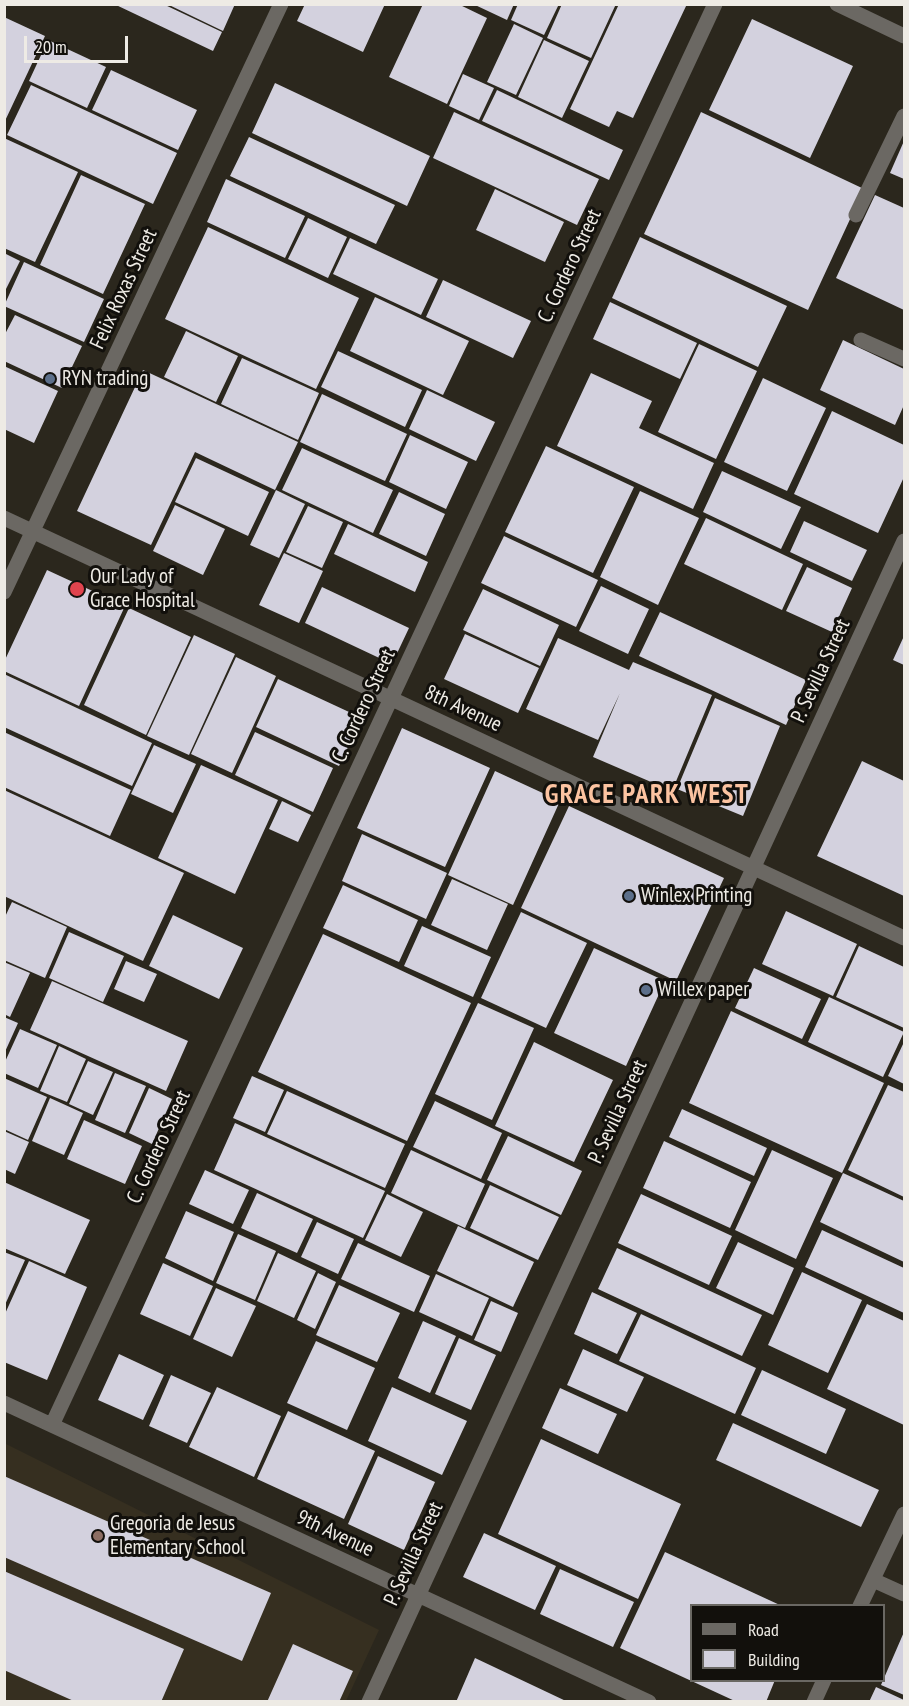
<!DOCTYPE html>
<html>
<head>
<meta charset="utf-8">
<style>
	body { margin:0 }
	#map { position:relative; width:909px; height:1706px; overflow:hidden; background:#2b271d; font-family:"PT Sans Narrow",sans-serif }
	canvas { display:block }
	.frame { position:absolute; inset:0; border:6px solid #eeebe5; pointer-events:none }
	.legend { position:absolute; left:690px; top:1604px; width:195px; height:78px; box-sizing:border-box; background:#12100c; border:2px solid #6a6863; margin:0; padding:8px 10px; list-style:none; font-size:18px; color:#eeebe5 }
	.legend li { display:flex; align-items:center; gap:12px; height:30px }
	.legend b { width:30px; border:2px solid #6a6863 }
	.scale { position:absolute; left:24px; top:36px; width:104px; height:27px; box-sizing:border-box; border:3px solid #eeebe5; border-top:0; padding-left:8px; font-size:18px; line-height:21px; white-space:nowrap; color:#eeebe5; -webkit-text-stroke:4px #12100c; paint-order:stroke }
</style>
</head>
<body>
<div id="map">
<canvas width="909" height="1706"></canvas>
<div class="frame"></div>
<ul class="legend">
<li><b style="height:8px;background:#6b6863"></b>Road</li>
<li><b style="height:16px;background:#d3d1de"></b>Building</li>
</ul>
<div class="scale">20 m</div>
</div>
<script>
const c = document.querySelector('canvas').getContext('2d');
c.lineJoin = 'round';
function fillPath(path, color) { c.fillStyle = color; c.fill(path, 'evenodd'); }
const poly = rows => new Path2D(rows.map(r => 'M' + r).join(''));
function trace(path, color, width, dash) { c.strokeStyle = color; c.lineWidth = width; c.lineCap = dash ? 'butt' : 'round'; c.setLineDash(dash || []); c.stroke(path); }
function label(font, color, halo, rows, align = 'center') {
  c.font = font + ' "PT Sans Narrow",sans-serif'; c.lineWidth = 6; c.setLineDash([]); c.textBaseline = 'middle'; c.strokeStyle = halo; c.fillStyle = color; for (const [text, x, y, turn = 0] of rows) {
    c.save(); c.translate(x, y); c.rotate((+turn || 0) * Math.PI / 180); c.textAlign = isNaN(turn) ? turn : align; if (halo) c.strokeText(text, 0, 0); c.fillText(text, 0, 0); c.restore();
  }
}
const built = poly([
	[4,1443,379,1630,346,1701,5,1701]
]);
const building = poly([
	[114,4,163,4,222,32,213,51],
	[167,4,235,4,223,31],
	[305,4,385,4,363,52,297,21],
	[423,4,458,4,487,18,447,104,389,77],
	[473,4,514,4,507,20],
	[518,4,559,4,544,35,511,20],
	[562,4,616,4,591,58,547,38],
	[619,4,687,4,633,118,617,111,609,127,570,109],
	[4,17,45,36,4,123],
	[752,19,853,66,810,158,709,110],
	[514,24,543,38,516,95,487,82],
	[48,40,106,67,87,108,29,81],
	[544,40,589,61,562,118,518,97],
	[111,70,197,110,178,150,92,110],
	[463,74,494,88,479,120,449,106],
	[275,83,430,156,407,206,252,133],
	[31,85,177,153,153,204,7,135],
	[497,90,623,150,609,180,482,121],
	[454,112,599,179,577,225,433,158],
	[701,112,864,189,808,310,644,234],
	[249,137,395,205,376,244,230,176],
	[4,138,78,172,35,262,4,248],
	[904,141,904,179,890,173],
	[81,175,145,204,103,294,40,265],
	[226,179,305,216,285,258,207,222],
	[495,189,564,222,545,262,476,230],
	[875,195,904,208,904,310,836,278],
	[308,218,347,237,328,278,288,259],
	[208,227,359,298,316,389,165,319],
	[640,237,787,306,758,367,612,298],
	[350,238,438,279,421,315,333,274],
	[4,253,20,261,4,293],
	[24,262,104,299,84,342,4,306],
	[443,280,531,321,513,358,426,317],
	[375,297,469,341,443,395,350,351],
	[610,302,697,343,680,379,593,339],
	[15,315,82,346,62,388,4,361,4,336],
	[186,331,238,356,216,402,164,377],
	[843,340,904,369,904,405,895,425,820,390],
	[699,344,757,371,716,459,658,432],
	[338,351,422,390,405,427,321,387],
	[242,358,319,393,298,440,221,404],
	[4,366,58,391,34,443,4,429],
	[143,370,298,442,275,490,195,452,151,545,77,511],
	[591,373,652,401,639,428,714,463,693,509,557,446],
	[763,378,826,408,787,491,724,462],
	[427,390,495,422,476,461,409,429],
	[322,394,407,434,385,481,300,442],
	[832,411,904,445,904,477,878,533,794,494],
	[410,435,468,462,446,509,389,482],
	[546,446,634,487,593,573,505,532],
	[302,448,393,490,373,533,282,490],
	[196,458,269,492,248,536,175,502],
	[722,471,801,507,781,549,703,512],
	[276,490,305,504,279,558,250,545],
	[640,491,699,518,658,605,600,577],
	[399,492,445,514,426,556,379,534],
	[175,505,225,529,203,575,153,551],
	[308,506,343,522,322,568,286,552],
	[706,518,803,564,782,610,684,564],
	[804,521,867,550,852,581,790,552],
	[348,524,428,562,415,592,334,554],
	[504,536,598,580,576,627,481,583],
	[284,553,323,571,299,623,259,605],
	[807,567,852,588,832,632,786,611],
	[47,570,125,606,79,706,4,671,4,662],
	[601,586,649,609,628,654,579,631],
	[322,587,409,628,392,664,305,623],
	[483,589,559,625,540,666,463,630],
	[129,608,191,637,146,735,84,705],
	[660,612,806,680,786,725,639,656],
	[465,634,539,668,518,713,444,679],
	[194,635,235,654,189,755,147,736],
	[904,636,904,665,893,660],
	[558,638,629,670,633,662,712,695,672,791,593,757,620,693,598,740,526,709],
	[236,657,276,676,232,773,191,754],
	[4,674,152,743,132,786,4,727],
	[278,679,362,718,339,766,256,727],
	[715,698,780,726,743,816,677,789],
	[402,728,490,768,445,867,357,828],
	[4,732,131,790,110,836,4,787],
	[255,732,333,768,313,812,235,775],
	[154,745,196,764,173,813,131,794],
	[862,761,904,781,904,896,817,856],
	[201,765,278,800,235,894,158,858],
	[495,771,560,801,513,905,448,875],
	[4,790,184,873,143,961,4,896],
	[282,801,311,815,298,842,269,829],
	[569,806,724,878,676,981,521,908],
	[362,834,447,873,426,919,342,881],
	[452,879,508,904,487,950,431,925],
	[343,885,418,920,399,962,323,928],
	[12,902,67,927,45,978,4,960,4,919],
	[786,911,857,944,833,996,762,964],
	[521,912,587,943,546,1028,481,998],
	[173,915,243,948,219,999,149,966],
	[422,926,491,957,473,997,404,966],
	[69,932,124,956,103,1002,49,978],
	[323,934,471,1003,407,1141,258,1072],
	[859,946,904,967,904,1028,836,997],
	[594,948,665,981,626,1066,554,1033],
	[126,961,157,974,144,1002,114,989],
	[4,962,30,973,10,1017,4,1014],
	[754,968,821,999,802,1039,735,1008],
	[52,981,188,1041,166,1091,30,1030],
	[829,997,904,1032,883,1077,808,1042],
	[478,1003,534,1028,492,1120,435,1094],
	[731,1011,884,1083,842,1173,689,1103],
	[4,1017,18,1023,4,1054],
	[20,1029,57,1045,38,1088,4,1073,4,1064],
	[534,1042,613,1080,574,1162,495,1126],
	[904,1042,904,1084,888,1076],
	[59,1046,86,1059,67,1102,40,1091],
	[88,1061,113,1072,93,1115,69,1104],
	[115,1073,146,1086,125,1133,95,1120],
	[252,1076,284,1090,265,1132,233,1118],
	[4,1078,47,1097,28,1140,4,1129],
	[888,1085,904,1092,904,1197,848,1170],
	[149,1088,172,1099,152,1144,129,1133],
	[287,1091,405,1144,385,1188,267,1134],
	[50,1098,83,1113,64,1155,32,1141],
	[435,1101,502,1133,481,1179,413,1147],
	[682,1109,767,1148,754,1176,669,1137],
	[84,1120,142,1146,125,1184,67,1159],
	[235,1123,385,1191,363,1238,214,1170],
	[4,1131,29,1142,15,1174,4,1169],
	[508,1136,582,1171,561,1215,487,1180],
	[664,1141,751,1182,730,1228,643,1188],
	[411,1150,485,1184,465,1228,391,1193],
	[772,1150,833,1178,796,1259,735,1230],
	[205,1170,249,1190,233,1224,189,1204],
	[843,1173,904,1201,904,1262,820,1222],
	[4,1182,90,1220,65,1274,4,1248],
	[490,1185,559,1217,538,1260,470,1228],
	[257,1193,313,1219,297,1253,241,1228],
	[387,1194,423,1212,401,1257,365,1240],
	[641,1194,732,1236,709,1285,618,1243],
	[186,1211,234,1232,213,1281,165,1258],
	[317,1222,354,1239,338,1274,301,1257],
	[458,1226,534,1262,513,1307,437,1271],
	[822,1230,904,1268,904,1313,805,1267],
	[238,1234,276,1251,255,1300,216,1283],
	[738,1242,794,1268,773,1315,716,1288],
	[358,1243,430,1276,414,1312,341,1279],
	[617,1248,762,1315,742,1356,598,1289],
	[4,1252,25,1260,4,1307],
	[278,1253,316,1271,294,1318,257,1301],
	[29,1261,87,1287,47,1380,4,1362,4,1316],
	[163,1263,213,1286,190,1336,140,1314],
	[802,1272,862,1300,828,1373,768,1345],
	[318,1273,336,1282,315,1329,297,1320],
	[436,1274,489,1298,472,1336,419,1312],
	[339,1285,400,1313,377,1362,316,1335],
	[216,1288,256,1306,232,1357,193,1339],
	[592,1292,637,1313,617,1354,574,1334],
	[491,1301,518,1313,501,1352,474,1340],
	[867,1304,904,1321,904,1425,827,1389],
	[641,1314,756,1368,735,1414,619,1361],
	[423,1321,456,1336,430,1393,398,1378],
	[459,1338,496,1355,471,1410,435,1394],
	[316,1341,375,1368,347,1430,287,1403],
	[583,1349,644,1377,627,1412,567,1385],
	[119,1354,164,1375,143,1420,98,1400],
	[762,1370,846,1409,826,1454,741,1415],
	[171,1375,211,1393,187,1443,149,1426],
	[217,1387,281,1416,254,1477,189,1447],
	[392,1387,467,1421,442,1475,368,1441],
	[560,1388,617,1414,598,1454,542,1428],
	[288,1411,375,1451,344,1519,257,1479],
	[733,1423,879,1490,861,1527,716,1460],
	[541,1439,681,1504,638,1599,498,1534],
	[378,1456,435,1482,404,1550,348,1524],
	[4,1476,271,1593,242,1661,4,1557],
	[484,1533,556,1566,535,1610,463,1577],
	[665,1552,782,1606,692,1606,692,1680,775,1680,766,1702,737,1702,620,1648],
	[560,1569,634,1602,613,1647,540,1614],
	[4,1571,184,1649,161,1702,76,1702,4,1670],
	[904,1632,904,1695,881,1685],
	[293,1644,353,1671,339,1702,267,1702],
	[475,1658,568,1702,456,1702],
	[876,1687,904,1700,904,1702,869,1702]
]);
const minor = poly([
	[837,4,904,36],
	[856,215,904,116],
	[861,340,904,359],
	[4,518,904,938],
	[4,592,281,4],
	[4,1403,649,1702],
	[52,1425,715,4],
	[873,1580,904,1594],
	[860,1606,904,1514],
	[369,1702,904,541],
	[814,1702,824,1680]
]);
const markers = [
	[50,379,6,"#5c6f8a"],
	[77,589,8,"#e0444e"],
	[629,896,6,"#5c6f8a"],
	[646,990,6,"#5c6f8a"],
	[98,1536,6,"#8d6e63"]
];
const streetNames = [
	["C. Cordero Street",570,266,-65],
	["Felix Roxas Street",124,289,-65],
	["P. Sevilla Street",821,671,-65],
	["C. Cordero Street",364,706,-65],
	["8th Avenue",463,709,25],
	["P. Sevilla Street",618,1112,-65],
	["C. Cordero Street",159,1147,-65],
	["9th Avenue",335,1534,25],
	["P. Sevilla Street",414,1554,-65]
];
const poiNames = [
	["RYN trading",62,379],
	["Our Lady of",90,577],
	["Grace Hospital",90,601],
	["Winlex Printing",641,896],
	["Willex paper",658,990],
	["Gregoria de Jesus",110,1524],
	["Elementary School",110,1548]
];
const districtNames = [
	["GRACE PARK WEST",647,795]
];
fillPath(built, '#362f20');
fillPath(building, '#d3d1de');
trace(minor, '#6b6863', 15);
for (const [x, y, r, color] of markers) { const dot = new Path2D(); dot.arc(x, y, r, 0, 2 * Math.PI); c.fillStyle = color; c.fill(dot); trace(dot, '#12100c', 2); }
label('21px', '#eeebe5', '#12100c', streetNames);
label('21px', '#eeebe5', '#12100c', poiNames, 'left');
c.letterSpacing = '1.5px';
label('bold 27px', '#fcc3a1', '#12100c', districtNames);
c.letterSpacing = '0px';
</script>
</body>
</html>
